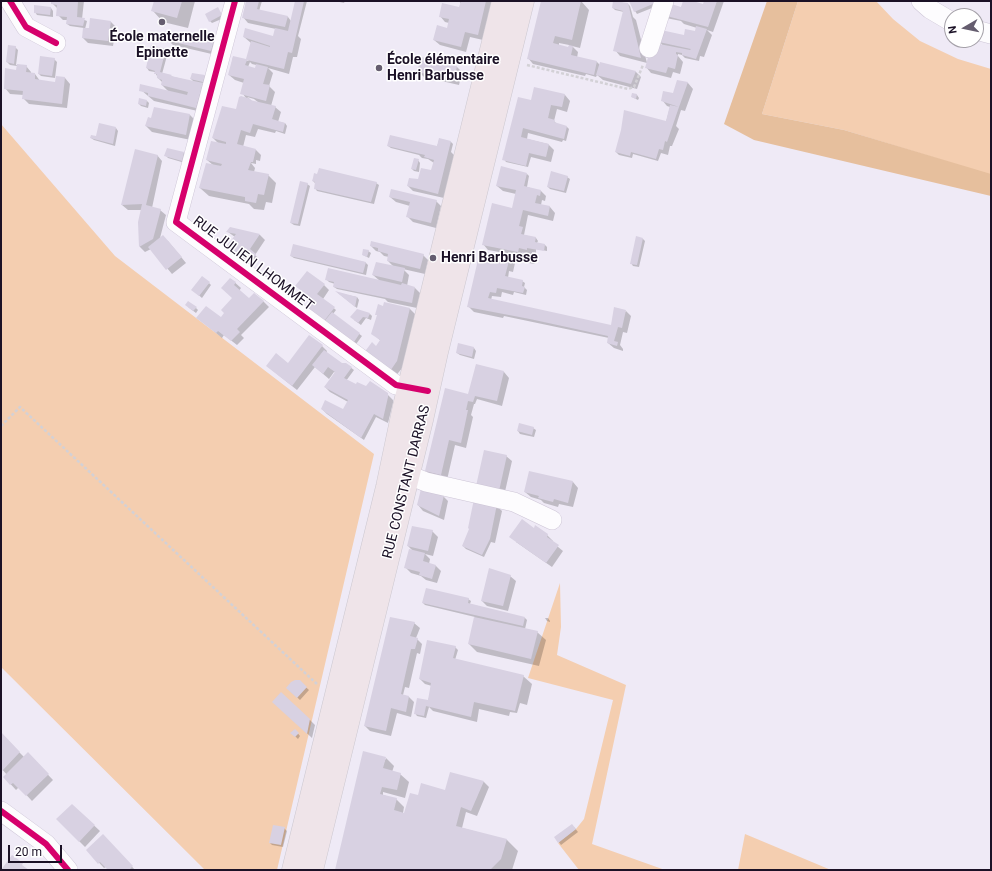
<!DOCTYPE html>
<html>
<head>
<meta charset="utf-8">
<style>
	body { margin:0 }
	#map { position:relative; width:992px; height:871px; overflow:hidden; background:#efeaf6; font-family:Roboto,sans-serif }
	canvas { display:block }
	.frame { position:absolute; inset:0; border:2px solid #1b1126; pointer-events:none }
	.north { position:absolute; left:944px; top:8px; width:40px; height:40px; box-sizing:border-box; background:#fff; border:1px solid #a4a0a8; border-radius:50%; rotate:261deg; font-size:11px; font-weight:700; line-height:16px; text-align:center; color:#1b1126 }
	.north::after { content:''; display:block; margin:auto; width:14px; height:18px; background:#655d6f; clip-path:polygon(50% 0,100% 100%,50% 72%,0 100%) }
	.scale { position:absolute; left:8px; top:845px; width:54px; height:18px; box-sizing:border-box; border:2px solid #1b1126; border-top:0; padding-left:5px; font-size:12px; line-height:14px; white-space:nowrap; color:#1b1126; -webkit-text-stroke:3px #fff; paint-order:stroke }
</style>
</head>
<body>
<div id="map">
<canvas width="992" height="871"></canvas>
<div class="frame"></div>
<div class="north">N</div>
<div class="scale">20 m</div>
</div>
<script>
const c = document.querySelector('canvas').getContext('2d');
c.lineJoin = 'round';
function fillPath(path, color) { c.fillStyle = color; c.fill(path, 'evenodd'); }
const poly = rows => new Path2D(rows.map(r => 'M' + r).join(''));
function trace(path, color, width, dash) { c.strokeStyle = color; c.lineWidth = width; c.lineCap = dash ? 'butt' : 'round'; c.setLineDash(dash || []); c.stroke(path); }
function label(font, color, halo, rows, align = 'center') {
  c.font = font + ' Roboto,sans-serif'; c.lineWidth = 3; c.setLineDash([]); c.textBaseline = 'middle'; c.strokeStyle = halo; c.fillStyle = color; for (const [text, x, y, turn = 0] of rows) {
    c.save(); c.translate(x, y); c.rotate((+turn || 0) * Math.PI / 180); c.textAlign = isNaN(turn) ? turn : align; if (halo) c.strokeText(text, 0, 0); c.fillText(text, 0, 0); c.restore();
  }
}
const green = poly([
	[798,1,876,1,893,19,920,41,958,59,991,69,991,175,844,130,762,114],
	[1,124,115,256,374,454,277,870,205,870,1,667],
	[560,583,561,627,557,655,626,685,592,844,665,870,579,870,558,843,576,829,584,819,613,700,528,678],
	[745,834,831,870,738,870]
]);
const forest = poly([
	[767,1,798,1,762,114,844,130,991,174,991,196,754,140,724,124]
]);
const shadow = poly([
	[52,1,84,1,82,19,87,21,85,29,90,29,91,19,111,22,116,27,113,46,88,43,83,38,84,28,70,26,67,24,68,20,63,20,57,14,58,9,52,3],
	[155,1,195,1,188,28,163,22,153,11],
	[247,1,262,1,259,11,288,17,291,21,297,1,307,1,298,36,301,39,297,57,293,57,289,74,268,68,273,73,269,86,275,92,271,106,275,107,281,112,278,122,285,123,287,126,285,134,276,131,275,133,258,129,255,137,246,135,243,147,256,150,261,155,260,161,256,160,256,164,251,163,255,168,254,172,268,175,276,183,272,203,266,202,264,210,254,209,249,204,209,196,200,188,213,165,207,160,219,144,213,138,246,98,242,93,244,83,235,80,229,75,233,57,249,61,247,59,251,43,244,37,274,37,276,29,248,23,243,17],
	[250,62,252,64,256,65,256,69,248,67],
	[247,97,254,99,259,103,252,101],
	[335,1,345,1,344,3],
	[459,1,493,1,483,40,470,37,466,52,440,45,434,40,448,29,449,23,445,22,440,16,460,8,461,4],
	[542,1,581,1,589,10,580,48,572,46,578,52,577,58,597,62,600,65,600,63,636,72,641,77,637,89,603,80,597,75,596,77,586,74,585,76,533,64,528,58],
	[559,43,569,45,569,48,559,46],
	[614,1,628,4,630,6,633,17,636,20,647,63,620,56,615,50,624,12,615,10,613,8],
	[631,1,655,1,657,6,637,14,635,11],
	[684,1,690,1,704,5,705,1,724,1,713,32,707,30,712,35,704,57,700,56,699,61,685,58,682,55,678,54,678,56,683,62,680,74,673,72,671,78,651,73,646,67,663,46,660,42,696,33,697,28,684,24,681,21,666,18,681,8],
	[35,6,51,8,53,11,53,17,37,15,35,12],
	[218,9,224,18,212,23,210,21],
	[162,36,164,38,163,42,156,39],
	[168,40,213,40,219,46,216,55,173,45],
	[15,47,18,50,16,65,26,66,31,72,31,74,35,74,40,81,56,83,57,77,65,78,70,84,67,108,29,104,24,99,24,95,10,94,5,88,17,71,17,66,10,65,7,62],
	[165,50,168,52,162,74,194,82,191,79,205,76,207,79,206,84,202,83,208,89,202,112,154,101,141,90,169,92,162,85,162,82,158,78,155,72,149,71,147,68],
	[54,59,57,62,55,78,41,76,39,74],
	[457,67,462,72,459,85,424,77,418,71],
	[678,81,688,83,693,89,685,111,681,110,676,126,679,129,672,146,670,146,668,155,661,153,658,161,633,154,632,158,619,155,616,152,666,122,670,107,667,106,662,100,674,94],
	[565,95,570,101,567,112,557,109,554,121,557,124,567,127,569,129,566,141,563,140,562,142,528,133,527,139,548,144,554,150,551,162,531,157,528,167,506,162,504,159,532,101],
	[637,95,639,98,638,100,632,97],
	[147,101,149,103,148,108,141,106,139,104],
	[190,115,195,120,191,140,152,132,146,126,152,119],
	[116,128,118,131,115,146,94,140,91,138,97,137],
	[439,140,451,142,453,144,451,152,454,155,444,198,413,191,408,186,419,181,432,171,434,163,428,159,422,158,419,155,391,148,388,146,437,147],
	[167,150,184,153,186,156,185,163,168,158,166,156],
	[157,155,162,161,152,208,160,210,166,215,160,238,168,241,186,263,172,274,151,249,145,252,140,247,139,222,142,210,128,210,122,205],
	[418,160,420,163,419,172,414,171,412,169],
	[527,174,529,176,527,187,541,191,546,196,545,201,542,200,541,205,550,207,555,213,553,221,528,215,524,235,536,238,538,241,537,243,545,245,547,247,547,251,536,249,536,251,546,253,536,251,536,253,532,252,532,255,536,258,536,263,534,264,524,262,521,259,522,256,488,250,483,244,513,209,516,194,503,191,497,186],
	[567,177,570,179,566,193,550,189,548,187],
	[313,181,376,183,379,185,374,204,317,191,315,188,316,184],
	[307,184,310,186,300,226,294,225,291,223],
	[390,197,436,201,441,206,436,228,413,222,407,216,410,206,396,202],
	[230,228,260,235,265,240,255,255,258,258,252,267,248,265,235,237,228,232],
	[637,237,643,239,645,241,639,267,633,266,631,263],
	[371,246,423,255,428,260,425,274,403,269,409,275,407,286,415,288,420,293,417,308,388,302,385,299,337,289,334,287,335,284,329,282,327,280,380,281,373,275,394,267,388,261,389,257,384,256,380,252,376,251],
	[368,251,371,253,369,258,363,255],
	[291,256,365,262,368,265,366,275,294,258],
	[509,258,515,263,513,272,509,271,508,278,522,281,525,283,524,287,527,290,526,295,514,292,513,295,502,292,501,297,492,296,491,300,611,327,626,311,631,316,627,333,623,332,620,345,623,349,623,351,614,348,608,343,609,338,504,316,503,318,474,312,468,306],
	[231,279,241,288,239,291,249,300,263,301,269,307,241,335,244,338,237,345,224,335,222,338,198,318,221,318,225,313,233,298],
	[209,283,211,285,202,298,195,292],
	[324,285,329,290,323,299,336,310,333,314,362,336,354,347,310,310,314,300,302,291],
	[338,293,357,297,359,300,357,308],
	[385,303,410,309,415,314,403,367,394,378,377,347,381,341,372,333,378,316,376,314,384,307],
	[188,307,196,308,198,310,196,313],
	[370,314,372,316,371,320,366,318,361,325,354,320],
	[322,346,327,351,326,353,341,364,346,364,354,370,346,381,357,385,387,394,393,400,393,403,388,423,376,417,364,440,327,414,322,409,344,410,348,402,330,392,325,387,336,373,334,372,329,379,315,367,297,390,267,366,288,364],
	[474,348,476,351,474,359,460,355,457,353],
	[476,366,504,372,509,378,502,406,477,399,475,404,474,404,471,415,473,417,466,448,455,445,447,480,432,476,426,471,469,395],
	[533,428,536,430,534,437,520,434,518,431],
	[506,456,512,461,504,496,483,491],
	[573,482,578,488,573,507,559,504,558,507,544,503,541,500,531,497,525,492],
	[443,496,448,501,444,520,423,511,418,505],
	[496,505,502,511,495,543,491,542,484,557,466,549,463,546],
	[534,529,547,535,553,541,552,542,563,551,552,567,516,542],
	[432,531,438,537,433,556,425,554,430,559,429,564,436,566,441,571,437,583,426,580,421,576,411,573,406,568,413,551,408,546],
	[510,576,516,581,508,611,487,606,482,601],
	[468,599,471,601,470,604,525,618,527,620,525,629,537,632,546,640,539,666,477,652,469,644,475,617,425,605,423,603],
	[545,618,548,618,550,621,550,622,547,621],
	[414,623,420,628,416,638,422,644,420,654,417,653,409,688,405,687,403,695,409,697,414,702,411,717,397,713,391,736,370,731,365,726],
	[455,647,458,650,455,660,523,676,532,684,527,705,520,703,517,713,510,712,509,716,479,709,477,722,433,711,429,707,426,718,417,716,415,713,428,701,432,686,425,684,420,679],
	[299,681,309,690,300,700,287,688],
	[279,707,310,720,315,725,312,738],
	[295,730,300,736,298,739,292,733],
	[1,734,24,757,28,754,53,780,32,801,19,787,16,790,4,777,7,775,1,768],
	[386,758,394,766,392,772,400,774,409,782,405,798,383,792,383,795,396,799,404,807,403,813,405,814,418,797,446,791,451,773,484,782,489,787,477,816,466,812,462,828,507,840,518,851,512,870,336,870],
	[72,805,100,831,85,847,57,819],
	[574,827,578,832,561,845,555,837],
	[284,828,287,831,283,847,272,845,270,843],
	[103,836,135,870,109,870,106,867,104,868,88,851]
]);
const building = poly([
	[51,1,78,1,77,17,85,18,83,26,66,24,67,17,56,16,57,5,51,4],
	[154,1,182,1,177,18,151,11],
	[246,1,259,1,257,9,288,16,285,27,242,18],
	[295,1,304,1,292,53,288,52,284,69,247,60,245,65,255,68,256,64,268,67,263,84,270,85,266,101,240,94,244,79,228,75,233,56,246,59,251,41,270,47,270,46,243,37,245,28,273,36,275,28,288,31],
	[461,1,486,1,478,35,465,32,461,47,433,40,437,25,447,28,449,19,439,17,442,3,459,7],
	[541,1,581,1,572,40,555,36,553,43,568,47,569,45,573,46,571,55,597,61,594,75,527,59],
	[613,1,628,3,641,58,613,51,623,11,612,8],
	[629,1,654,1,655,3,634,12],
	[683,1,693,1,703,4,704,1,717,1,708,27,663,15,668,3,681,7],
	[34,5,51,7,50,15,34,13],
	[218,7,222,15,209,22,205,14],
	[90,18,111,21,108,41,82,38,83,28,89,28],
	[696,26,707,29,696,59,682,55,682,53,676,52,676,54,678,55,675,69,668,67,666,73,645,68,651,47,654,43,690,50,691,49,659,42,661,30,684,35,685,29,695,31],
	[184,33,214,39,211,51,166,40,168,37,183,37],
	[162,35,161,40,154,39],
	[8,45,16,46,14,64,6,62],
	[151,45,166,49,160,72,172,75,171,76,203,83,196,108,148,96,148,93,139,91,140,84,187,95,188,92,161,85,162,80,157,78,157,74,154,74,155,71,146,68],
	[40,56,55,58,52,76,38,74],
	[421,57,457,66,454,80,417,72],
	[600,62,636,71,631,84,596,75],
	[17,64,27,65,26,72,35,73,35,79,55,82,56,76,65,77,62,104,22,99,23,91,4,89,5,68,16,70],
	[192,73,205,75,203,82,190,79],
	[677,80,688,82,679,107,661,101,663,91,673,93],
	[534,87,565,94,562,107,551,105,548,118,555,120,554,122,567,126,564,139,523,128,521,137,549,144,546,157,529,153,526,166,502,160,518,97,531,100],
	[632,93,637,94,636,99,631,97],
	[241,96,251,99,250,100,276,106,272,119,285,123,283,132,253,124,250,133,241,130,237,144,256,149,253,162,251,162,248,170,269,174,264,195,258,194,256,203,245,201,245,197,199,188,206,163,221,166,222,164,206,160,211,141,226,144,226,142,212,138,222,106,236,109,239,97],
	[139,98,147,100,146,106,138,104],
	[670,105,679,107,667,142,665,141,663,150,659,149,656,159,631,152,630,156,615,152,621,130,624,110,666,121],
	[154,107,190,114,186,135,145,126,148,117,151,118],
	[99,123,116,127,113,144,90,138,91,135,96,136],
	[390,135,437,146,439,138,451,141,438,194,407,186,409,178,418,179,421,168,431,170,434,160,424,157,425,155,387,146],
	[167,148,184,152,182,161,164,156],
	[135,149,158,155,146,205,161,209,153,239,139,247,138,222,142,204,121,205],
	[414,158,419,159,416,170,411,169],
	[501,166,527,173,524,186,541,190,540,196,537,195,535,203,550,206,548,216,523,210,519,226,523,227,521,234,536,237,535,242,545,244,544,251,527,248,527,250,519,248,518,252,482,245,492,203,512,208,516,190,496,186],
	[319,168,377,182,371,202,314,189,315,182,312,181,313,178,314,173,317,174],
	[551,171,568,176,564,191,547,187],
	[300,181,308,183,298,224,290,223],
	[391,189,437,200,431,223,406,217,410,202,389,197],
	[230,227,260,234,250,249,256,254,249,265,226,247,236,234,226,232],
	[163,235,182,257,166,270,148,247],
	[636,236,643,238,637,265,630,264],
	[371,241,424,254,420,269,387,261,388,254,378,251,378,248,370,246],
	[293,244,366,262,363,273,290,256],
	[363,249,369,250,367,257,362,255],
	[480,251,510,257,505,276,523,280,522,286,525,287,523,293,497,288,496,293,490,292,488,298,611,325,614,307,626,310,622,328,618,327,614,341,618,342,617,346,607,343,608,336,530,319,467,307],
	[522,252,534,255,534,261,531,262,520,259],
	[376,262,405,268,402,282,372,275],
	[328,268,401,285,402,283,415,287,412,303,333,287,334,282,325,280],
	[307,271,325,284,317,294,335,307,324,321,306,308,313,299,295,286],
	[202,276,210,282,199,296,191,290],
	[230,278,236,282,234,285,249,298,254,293,264,301,237,329,240,332,231,341,218,331,216,333,196,318,206,306,221,317,224,313,221,310,232,298,221,288],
	[335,291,357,297,355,307],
	[188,301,197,307,193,311,185,305],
	[384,302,410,308,397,361,388,374,363,354,372,342,376,346,380,340,371,334,377,315,375,315,378,304,383,306],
	[357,309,370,313,368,318,363,317,358,323,350,317],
	[332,312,360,333,352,345,323,323],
	[309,335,323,345,292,386,266,366,276,353,288,363],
	[458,343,474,347,472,357,456,353],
	[324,350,342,363,346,363,352,367,344,378,356,384,357,382,366,386,370,381,388,393,388,397,383,419,374,414,361,438,321,409,325,400,343,409,348,400,324,387,335,372,328,367,323,374,312,365],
	[476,364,504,371,497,401,475,396,473,402,468,401,466,410,468,410,461,443,449,440,441,475,425,471,445,388,468,394],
	[519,423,534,427,532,435,517,431],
	[484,450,507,455,499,491,476,486],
	[529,471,573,481,568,503,554,499,553,502,538,498,539,496,524,492],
	[421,489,444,495,439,516,417,505],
	[474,499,497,504,490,539,482,555,462,546,469,529,468,528],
	[522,519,534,528,535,525,548,534,547,537,559,545,546,563,509,537],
	[412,526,433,530,428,551,407,546],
	[409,549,425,553,423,561,436,565,432,579,419,575,420,572,404,568],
	[489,568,511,575,503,606,481,601],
	[426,588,469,598,468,603,525,617,523,626,422,603],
	[390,617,415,622,410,636,418,638,415,649,411,649,401,694,409,696,406,712,391,708,386,731,364,726],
	[474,617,538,631,531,659,468,644],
	[427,640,456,646,453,658,524,675,515,711,474,702,471,717,426,706,424,716,414,714,417,698,428,700,431,683,419,679],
	[295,680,300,680,307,687,297,698,286,688,291,682],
	[281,692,310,719,307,734,272,702],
	[295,729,299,733,295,737,290,733],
	[1,732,20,752,2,771,1,770],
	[363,751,386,757,383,768,401,773,397,790,382,787,380,794,397,798,394,810,404,813,410,793,418,795,421,783,445,790,450,772,484,781,471,811,461,807,456,826,507,839,501,859,490,870,335,870],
	[28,752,49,774,26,796,13,783,10,785,3,777],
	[72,804,95,825,79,842,56,819],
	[572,824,576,829,558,843,554,837],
	[273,825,285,827,281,845,269,843],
	[103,834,133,866,129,870,108,870,100,862,98,864,86,850],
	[12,855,23,863,22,865,29,870,1,870]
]);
const path = poly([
	[527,65,628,89,634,87,643,65],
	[1,426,20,407,318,685]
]);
const minor = poly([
	[10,1,26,27,56,43],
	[235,1,176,222,396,385,423,391],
	[921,1,930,9,952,22],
	[976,30,991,34],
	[649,48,664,1],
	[409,475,426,482,514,502,552,520],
	[1,811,46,844,68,870]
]);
const major = poly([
	[293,870,387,487,404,406,503,1],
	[312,870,422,420,437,352,523,1]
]);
const cycleway = poly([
	[10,1,26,27,56,43],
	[235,1,176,222,396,385,428,391],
	[1,811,46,844,68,870]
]);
const markers = [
	[162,22,4,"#655d6f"],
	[379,68,4,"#655d6f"],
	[433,258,4,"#655d6f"]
];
const poiNames = [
	["École maternelle",162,37,"center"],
	["Epinette",162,53,"center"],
	["École élémentaire",387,60],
	["Henri Barbusse",387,76],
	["Henri Barbusse",441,258]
];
const streetNames = [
	["RUE JULIEN LHOMMET",253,264,37],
	["RUE CONSTANT DARRAS",407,482,-76]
];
fillPath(green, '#f4ceb0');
fillPath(forest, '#e6bf9d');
fillPath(shadow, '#0003');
fillPath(building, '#d8d1e2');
trace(minor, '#cdc5d6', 20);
trace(major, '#ccc8d0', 23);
trace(path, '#d3d1d6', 2.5, [3, 2]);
trace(minor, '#fdfcfe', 19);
trace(major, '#efe4e9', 22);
trace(cycleway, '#d6006c', 6);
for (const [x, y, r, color] of markers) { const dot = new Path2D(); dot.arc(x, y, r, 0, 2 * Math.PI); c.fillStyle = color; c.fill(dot); trace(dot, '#fff', 1.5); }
label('bold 14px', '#1b1126', '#fff', poiNames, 'left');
label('14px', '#1b1126', '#fff', streetNames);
</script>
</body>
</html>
